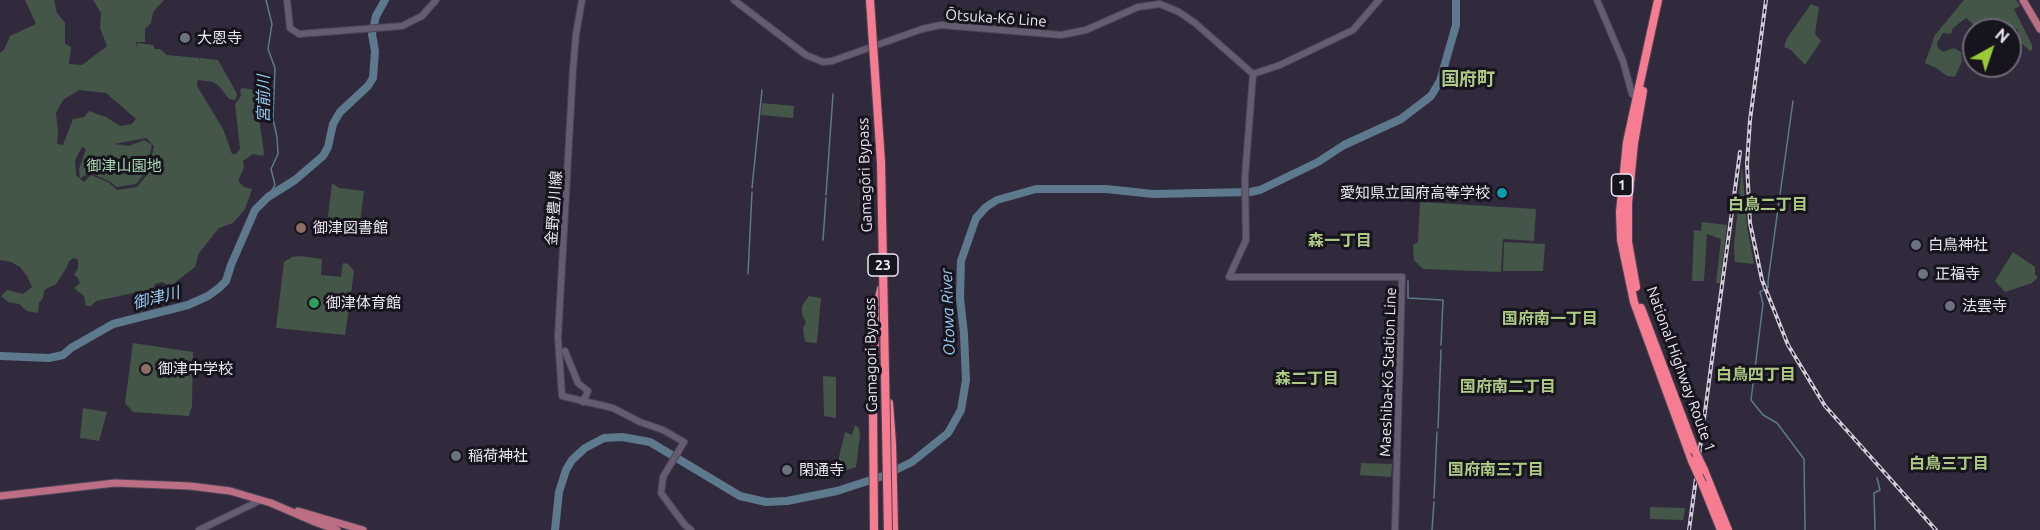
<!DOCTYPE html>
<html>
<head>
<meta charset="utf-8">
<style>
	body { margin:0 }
	#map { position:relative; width:2040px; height:530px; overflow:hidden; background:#312a3c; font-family:Ubuntu,sans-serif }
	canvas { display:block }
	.north { position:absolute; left:1962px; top:18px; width:60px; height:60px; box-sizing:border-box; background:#17141d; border:2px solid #6c6873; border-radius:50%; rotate:40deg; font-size:16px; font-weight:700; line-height:24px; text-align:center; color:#ece7f3 }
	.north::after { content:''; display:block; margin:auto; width:21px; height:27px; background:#98cb37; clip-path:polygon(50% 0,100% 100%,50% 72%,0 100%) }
</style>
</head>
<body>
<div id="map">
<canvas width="2040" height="530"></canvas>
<div class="north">N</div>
</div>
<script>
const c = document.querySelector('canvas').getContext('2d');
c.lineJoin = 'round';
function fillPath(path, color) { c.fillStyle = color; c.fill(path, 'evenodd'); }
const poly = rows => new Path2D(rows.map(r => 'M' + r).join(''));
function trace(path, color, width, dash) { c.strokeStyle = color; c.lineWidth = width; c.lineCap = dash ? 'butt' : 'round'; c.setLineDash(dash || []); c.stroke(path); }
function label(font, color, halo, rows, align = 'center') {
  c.font = font + ' Ubuntu,"Noto Sans JP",sans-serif'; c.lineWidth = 6; c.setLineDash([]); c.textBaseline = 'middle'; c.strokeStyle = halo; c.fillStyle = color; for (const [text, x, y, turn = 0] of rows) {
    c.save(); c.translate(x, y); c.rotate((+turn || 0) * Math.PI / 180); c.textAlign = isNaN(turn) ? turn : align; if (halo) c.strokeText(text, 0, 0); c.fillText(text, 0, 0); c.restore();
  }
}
const green = poly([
	[25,0,54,0,57,13,65,23,65,44,71,47,69,64,82,65,107,46,100,28,101,13,93,0,164,0,153,12,151,23,145,29,145,42,136,42,136,48,137,43,153,45,155,49,160,49,167,55,199,58,199,61,200,58,218,60,236,92,237,95,235,100,229,99,219,86,213,82,198,80,197,86,223,129,232,154,236,154,240,149,235,104,241,96,240,90,242,88,255,90,264,153,263,156,253,154,243,161,244,168,238,181,244,187,252,189,245,209,233,223,219,228,199,253,195,267,172,285,169,286,162,282,155,284,151,293,143,291,96,301,91,306,86,306,84,296,74,288,80,283,78,278,74,275,78,268,78,260,74,258,69,261,67,267,56,284,44,290,43,298,39,303,38,313,27,311,19,304,8,302,1,296,7,290,23,294,32,287,27,276,20,267,11,262,0,260,0,53,4,50,10,36,36,24],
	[79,90,106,93,136,119,132,124,120,126,106,117,89,111,84,117,73,119,63,145,57,144,58,132,56,113,63,100],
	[146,138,154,146,151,160,147,175,137,187,117,190,108,182,91,175,84,182,76,175,75,160,82,147,86,149,79,169,80,178,90,173,109,181,117,187,136,184,145,173,152,145,144,140,129,146,114,144],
	[1964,0,2016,0,2020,6,2014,9,2032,45,2032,50,2030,51,2018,40,2018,30,2013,27,2010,30,1974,30,1974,51,1972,47,1967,46,1967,43,1969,38,1968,35,1975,26,1966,18,1953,28,1951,34,1943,33,1937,43,1938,48,1943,52,1954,48,1961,52,1962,61,1955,77,1947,76,1936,68,1925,63,1935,35],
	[1811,4,1819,7,1815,34,1821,41,1805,65,1791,50,1784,47,1787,38],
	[762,103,794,106,793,118,761,115],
	[1742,166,1747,226,1754,264,1735,262,1734,246],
	[332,183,339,188,364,191,359,231,327,225],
	[1420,202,1536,209,1534,241,1503,239,1501,272,1423,269,1414,260,1413,245,1418,242],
	[1702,222,1727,225,1720,283,1716,283,1721,239,1707,234,1704,281,1692,281,1694,230,1701,231],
	[1504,242,1545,244,1543,271,1503,271],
	[2013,252,2035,267,2035,274,2038,277,2032,283,2005,292,1995,281],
	[299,256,322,259,321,275,341,277,343,263,348,264,354,271,345,335,276,328,284,262,292,257],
	[809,296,821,298,817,343,806,342,804,337,803,328,806,323,802,314,802,306],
	[133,343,193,352,192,406,189,416,133,412,125,403],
	[823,376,836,377,836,418,824,416],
	[83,408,107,412,99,441,80,438],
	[855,425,859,428,860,435,856,467,835,474,845,432,852,435],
	[1361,463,1392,464,1391,477,1360,475],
	[1650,507,1685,508,1683,520,1650,519]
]);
const stream = poly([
	[266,0,272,24,268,49,275,68,273,119,277,137,278,154,271,169,275,185,268,197],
	[1793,101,1768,281,1768,287,1760,292,1763,304,1751,400,1763,415,1777,423,1804,459,1805,530],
	[752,188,762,90],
	[826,195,833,94],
	[823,240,826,198],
	[748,274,752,192],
	[1408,281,1408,298,1443,300,1441,345],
	[1438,428,1441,350],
	[1434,498,1437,432],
	[1432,530,1434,502],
	[1875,530,1874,493,1880,490,1877,478]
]);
const river = poly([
	[0,356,49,358,63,355,71,348,113,324,188,305,208,296,219,288,226,281,231,265,255,210,268,197,295,180,323,156,328,147,333,124,340,112,368,86,373,78,375,51,372,34,376,16,385,0],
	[555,530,559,492,566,470,572,460,585,448,604,438,622,437,650,442,740,496,766,502,787,501,837,491,883,476,912,462,948,433,961,410,966,380,964,334,960,298,961,261,976,218,986,207,997,200,1036,189,1106,189,1153,194,1250,192,1260,190,1318,162,1344,145,1401,119,1431,96,1440,81,1456,25,1456,0]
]);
const secondary = poly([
	[287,0,290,28,299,34,402,26,422,16,436,0],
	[582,0,576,34,573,69,558,337,562,396,613,408,640,422,663,430,684,442,663,477,661,493,684,524,691,530],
	[734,0,806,55,823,62,832,61,922,29,941,25,1061,35,1086,30,1138,7,1160,4,1179,12,1195,23,1253,74],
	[1597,0,1623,61,1632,94,1638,97],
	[1253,74,1245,177,1246,240,1229,277,1402,277,1395,530],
	[1253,74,1280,65,1353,30,1379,0],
	[565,351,578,383,588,391,583,402],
	[199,530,261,500]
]);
const primary = poly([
	[2023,0,2040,29],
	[0,496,115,483,190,486,230,491,271,503,315,522,337,530],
	[298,511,363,530]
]);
const highway = poly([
	[1658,0,1627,142,1620,212,1621,240,1634,302,1692,461],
	[1636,287,1628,242,1628,203,1634,143,1643,91],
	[1641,308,1695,451],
	[889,403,892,444,894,530],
	[1704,470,1728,530],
	[1702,483,1721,530],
	[874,530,873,406,876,311,881,289]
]);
const rail = poly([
	[1766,0,1750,120,1747,164,1750,223,1762,280,1788,345,1825,406,1936,530],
	[1689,530,1740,152]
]);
const highwayBridge = poly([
	[870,0,881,162,888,530],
	[1695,451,1704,470],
	[1692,461,1702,483]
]);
const markers = [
	[185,38,6,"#6b7280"],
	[1502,193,6,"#0f9aa8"],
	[301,228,6,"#8d6e63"],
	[1916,245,6,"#6b7280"],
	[1923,274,6,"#6b7280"],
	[314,303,6,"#2e9e5b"],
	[1950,306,6,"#6b7280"],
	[146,369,6,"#8d6e63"],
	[456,456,6,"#6b7280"],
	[787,470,6,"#6b7280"]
];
const shields = [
	[1622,185,21],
	[883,265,30]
];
const shieldNames = [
	["1",1622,185],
	["23",883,265]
];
const streetNames = [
	["Ōtsuka-Kō Line",996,18,4],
	["Gamagōri Bypass",865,175,-92],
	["金野豊川線",554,208,-86],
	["Gamagori Bypass",871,355,-91],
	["National Highway Route 1",1681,369,70],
	["Maeshiba-Kō Station Line",1388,372,-88]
];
const poiNames = [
	["大恩寺",197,38],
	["愛知県立国府高等学校",1490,193,"right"],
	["御津図書館",313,228],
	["白鳥神社",1928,245],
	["正福寺",1935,274],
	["御津体育館",326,303],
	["法雲寺",1962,306],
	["御津中学校",158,369],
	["稲荷神社",468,456],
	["閑通寺",799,470]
];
const parkNames = [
	["御津山園地",124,166]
];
const waterNames = [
	["宮前川",264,99,-90],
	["御津川",156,298,-14],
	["Otowa River",948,312,-92]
];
const neighbourhoodNames = [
	["白鳥二丁目",1768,205],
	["森一丁目",1340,241],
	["国府南一丁目",1550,319],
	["白鳥四丁目",1756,375],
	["森二丁目",1307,379],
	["国府南二丁目",1508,387],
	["白鳥三丁目",1949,464],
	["国府南三丁目",1496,470]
];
const quarterNames = [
	["国府町",1468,79]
];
fillPath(green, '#445648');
trace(stream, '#5d798e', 1.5);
trace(river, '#5d798e', 8);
trace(secondary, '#4c4555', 8);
trace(primary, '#4c4555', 9);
trace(highway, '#4c4555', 10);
trace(secondary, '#645c71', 6);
trace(primary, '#bc6f84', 7);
trace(highway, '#f67c91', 8);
trace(rail, '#d1cbd8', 4);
trace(rail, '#17141d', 1.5, [4.5]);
trace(highwayBridge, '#4c4555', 10, []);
trace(highwayBridge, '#f67c91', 8);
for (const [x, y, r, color] of markers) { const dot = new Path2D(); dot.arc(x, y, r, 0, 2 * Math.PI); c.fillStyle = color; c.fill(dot); trace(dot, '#17141d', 2); }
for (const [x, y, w] of shields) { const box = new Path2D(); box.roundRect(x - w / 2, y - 11, w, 22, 4.5); c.fillStyle = '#17141d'; c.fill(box); trace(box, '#ece7f3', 1.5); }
label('bold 14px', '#ece7f3', null, shieldNames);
label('15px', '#ece7f3', '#17141d', streetNames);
label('15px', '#ece7f3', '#17141d', poiNames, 'left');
label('15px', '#a9dbb3', '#17141d', parkNames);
label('italic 16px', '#97cbf1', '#17141d', waterNames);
label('bold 16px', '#adcb84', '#17141d', neighbourhoodNames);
label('bold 18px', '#adcb84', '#17141d', quarterNames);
</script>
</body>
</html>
